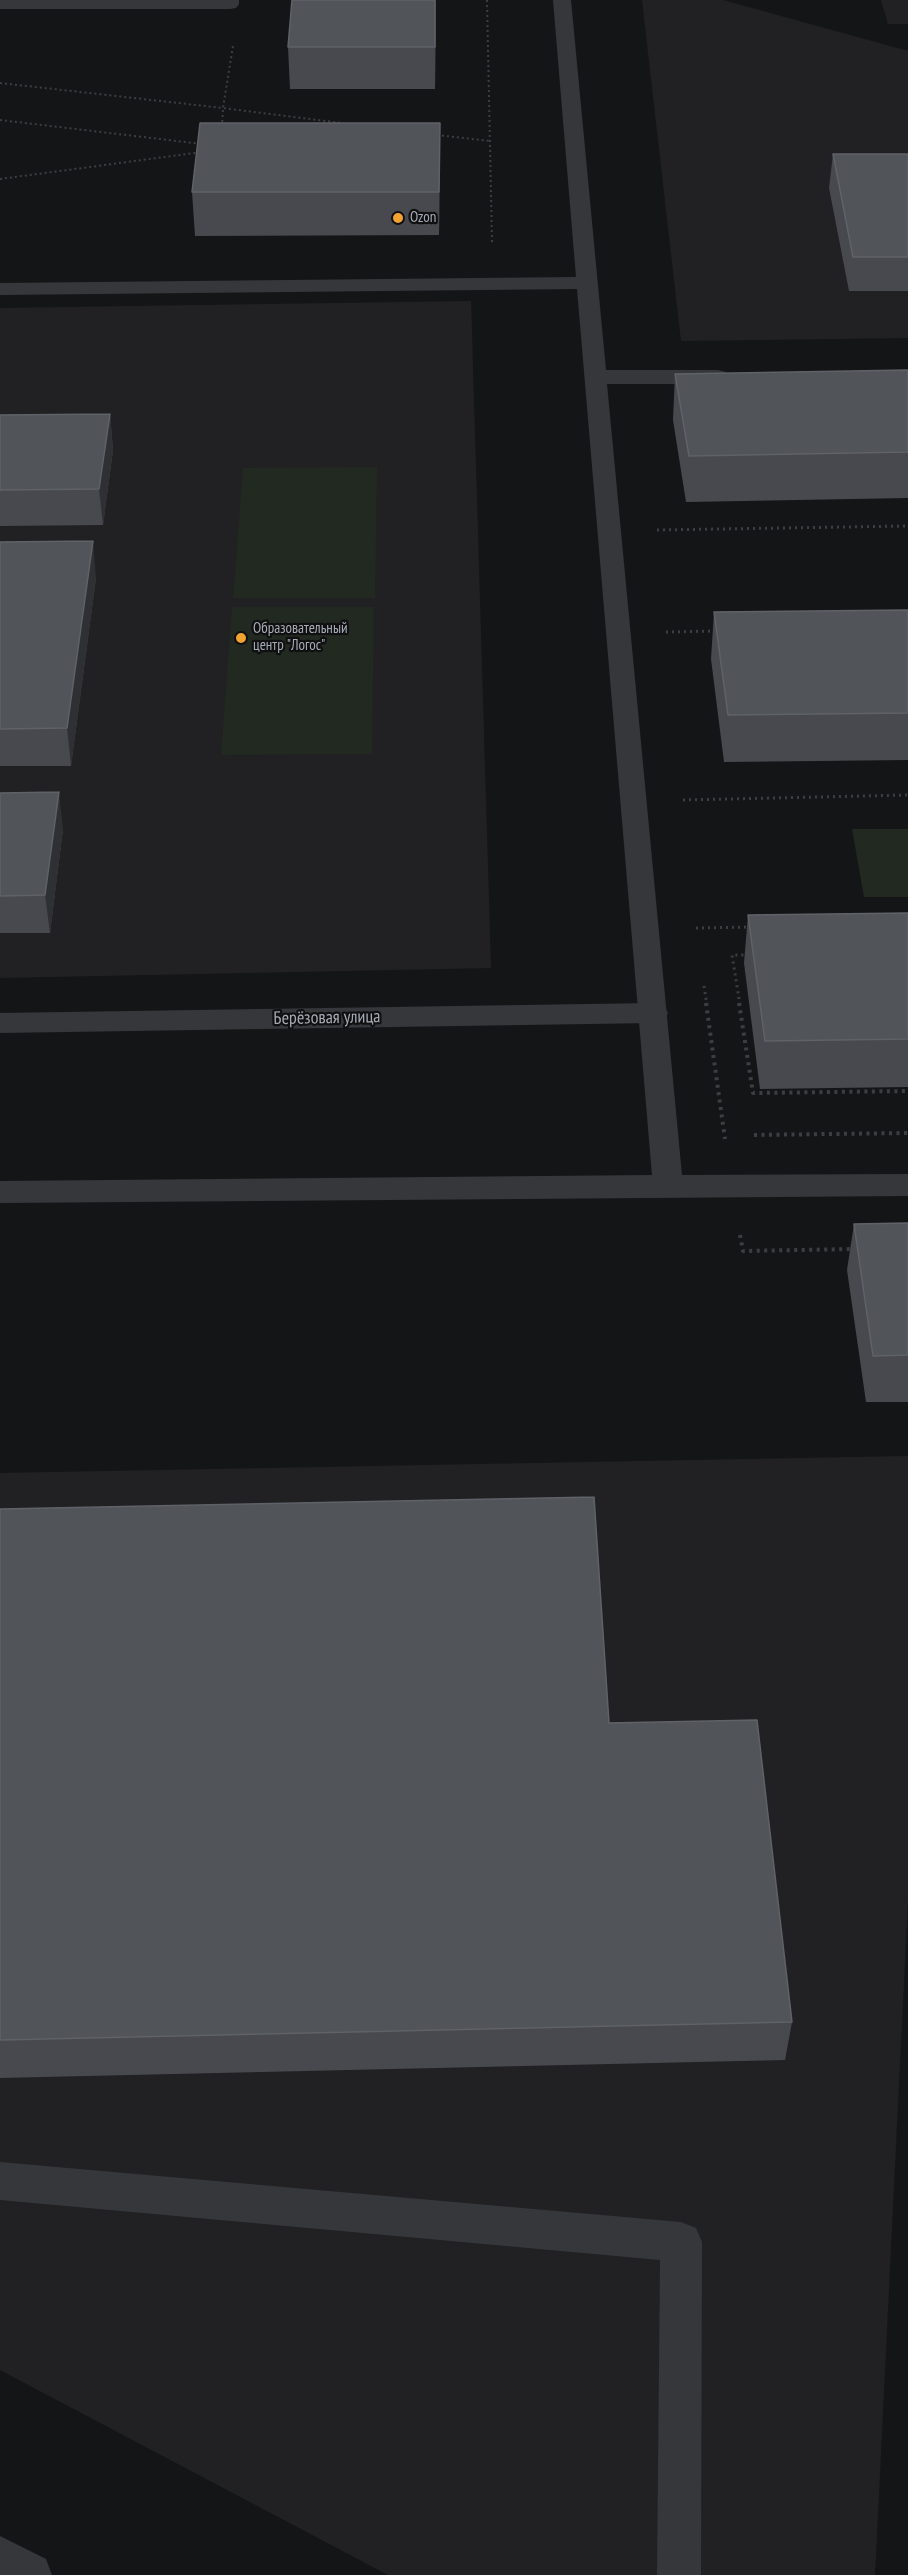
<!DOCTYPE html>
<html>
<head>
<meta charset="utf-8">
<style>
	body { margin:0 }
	canvas { display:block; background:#141516 }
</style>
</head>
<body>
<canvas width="908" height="2575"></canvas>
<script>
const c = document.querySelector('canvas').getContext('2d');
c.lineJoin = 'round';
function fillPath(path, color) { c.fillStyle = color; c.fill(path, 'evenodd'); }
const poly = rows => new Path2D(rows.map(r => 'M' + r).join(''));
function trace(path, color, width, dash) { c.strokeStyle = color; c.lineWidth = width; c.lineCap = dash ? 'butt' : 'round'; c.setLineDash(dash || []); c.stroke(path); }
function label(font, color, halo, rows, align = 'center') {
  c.font = font + ' "PT Sans Narrow",sans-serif'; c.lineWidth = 4.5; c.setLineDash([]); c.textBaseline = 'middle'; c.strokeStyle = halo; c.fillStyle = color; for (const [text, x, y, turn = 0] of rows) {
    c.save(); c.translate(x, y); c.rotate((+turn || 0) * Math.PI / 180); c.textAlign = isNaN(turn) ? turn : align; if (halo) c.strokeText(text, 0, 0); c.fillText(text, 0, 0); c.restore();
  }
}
const built = poly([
	[642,0,723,0,908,51,908,338,681,341],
	[881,0,908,0,908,24,888,24],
	[471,301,491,968,0,978,0,308],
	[908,1456,908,1899,875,2575,388,2575,0,2370,0,1473]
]);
const green = poly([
	[377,467,375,598,233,598,243,468],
	[232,607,374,607,372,754,221,755],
	[852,829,908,829,908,897,864,897]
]);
const pathFar2 = poly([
	[487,0,492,242],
	[0,83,223,108,233,46],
	[0,120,202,144],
	[222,127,223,108,349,124],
	[437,135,490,141],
	[0,179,202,152]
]);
const pathFar1 = poly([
	[657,530,908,526],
	[666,632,715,631],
	[683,800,908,795],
	[696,928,751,927],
	[704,986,707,1005],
	[740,1005,732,955,749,955]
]);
const path = poly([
	[706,1003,725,1139],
	[739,1003,753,1093,908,1091],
	[754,1135,908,1133],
	[740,1235,743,1251,854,1249]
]);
const lane = poly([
	[0,0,239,0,239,4,236,8,230,9,0,9,0,0],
	[553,0,571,0,606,370,718,370,726,372,729,377,726,382,718,384,607,384,682,1175,908,1174,908,1196,0,1203,0,1181,652,1175,577,289,0,295,0,283,576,277,553,0],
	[0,2162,681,2222,696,2228,702,2242,701,2575,657,2575,660,2260,0,2200,0,2162],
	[0,2536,46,2559,52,2575,0,2575,0,2536]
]);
const street = poly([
	[653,1003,664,1006,668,1013,664,1020,653,1023,0,1033,0,1013,653,1003]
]);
const wall = poly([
	[436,0,435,89,290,89,288,47],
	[833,154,908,154,908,291,849,291,829,188],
	[440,166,439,235,195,236,192,192],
	[908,370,908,498,686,502,673,420,675,374],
	[110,414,113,450,103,525,0,526,0,415],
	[0,542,96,578,71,766,0,766],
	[908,610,908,760,724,762,711,659,714,612],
	[0,793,63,829,50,933,0,933],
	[908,913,908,1087,760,1089,744,963,748,915],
	[908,1223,908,1402,866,1402,847,1270,854,1224],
	[0,1509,609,1723,792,2022,785,2060,0,2078]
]);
const shadedWall = poly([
	[435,0,436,0,435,89],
	[440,123,440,166,439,235,439,192],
	[110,414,113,450,103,525,99,489],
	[93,541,96,578,71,766,67,728],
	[59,792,63,829,50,933,45,895]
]);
const building = poly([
	[292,0,435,0,435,47,288,47,292,0],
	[200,123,440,123,439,192,192,192,200,123],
	[833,154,908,154,908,257,853,257,833,154],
	[908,370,908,452,689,456,675,374,908,370],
	[110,414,99,489,0,490,0,415,110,414],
	[93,541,67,728,0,729,0,542,93,541],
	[908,610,908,713,728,715,714,612,908,610],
	[59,792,45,895,0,896,0,793,59,792],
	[908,913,908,1039,765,1041,748,915,908,913],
	[908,1223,908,1355,873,1356,854,1224,908,1223],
	[594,1497,609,1723,757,1720,792,2022,0,2040,0,1509,594,1497]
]);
const markers = [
	[398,218,6,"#f3a430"],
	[241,638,6,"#f3a430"]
];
const farPoinames = [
	["Ozon",410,218],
	["Образовательный",253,629],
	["центр \"Логос\"",253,646]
];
const streetNames = [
	["Берёзовая улица",327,1018,-1]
];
fillPath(built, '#212123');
fillPath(green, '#212921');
trace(pathFar2, '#3b3e42', 2, [2, 3]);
trace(pathFar1, '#3b3e42', 3, [2, 4]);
trace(path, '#3b3e42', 4, [3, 4.5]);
fillPath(lane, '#35373b');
fillPath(street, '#35373b');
fillPath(wall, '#47494e');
fillPath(shadedWall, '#2e3033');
fillPath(building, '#515459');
trace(building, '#5f6268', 1.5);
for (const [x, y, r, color] of markers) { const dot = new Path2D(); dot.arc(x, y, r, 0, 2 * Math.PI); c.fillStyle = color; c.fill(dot); trace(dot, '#101011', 2); }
label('15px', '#a6acb7', '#101011', farPoinames, 'left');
label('18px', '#a6acb7', '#101011', streetNames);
</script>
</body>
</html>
